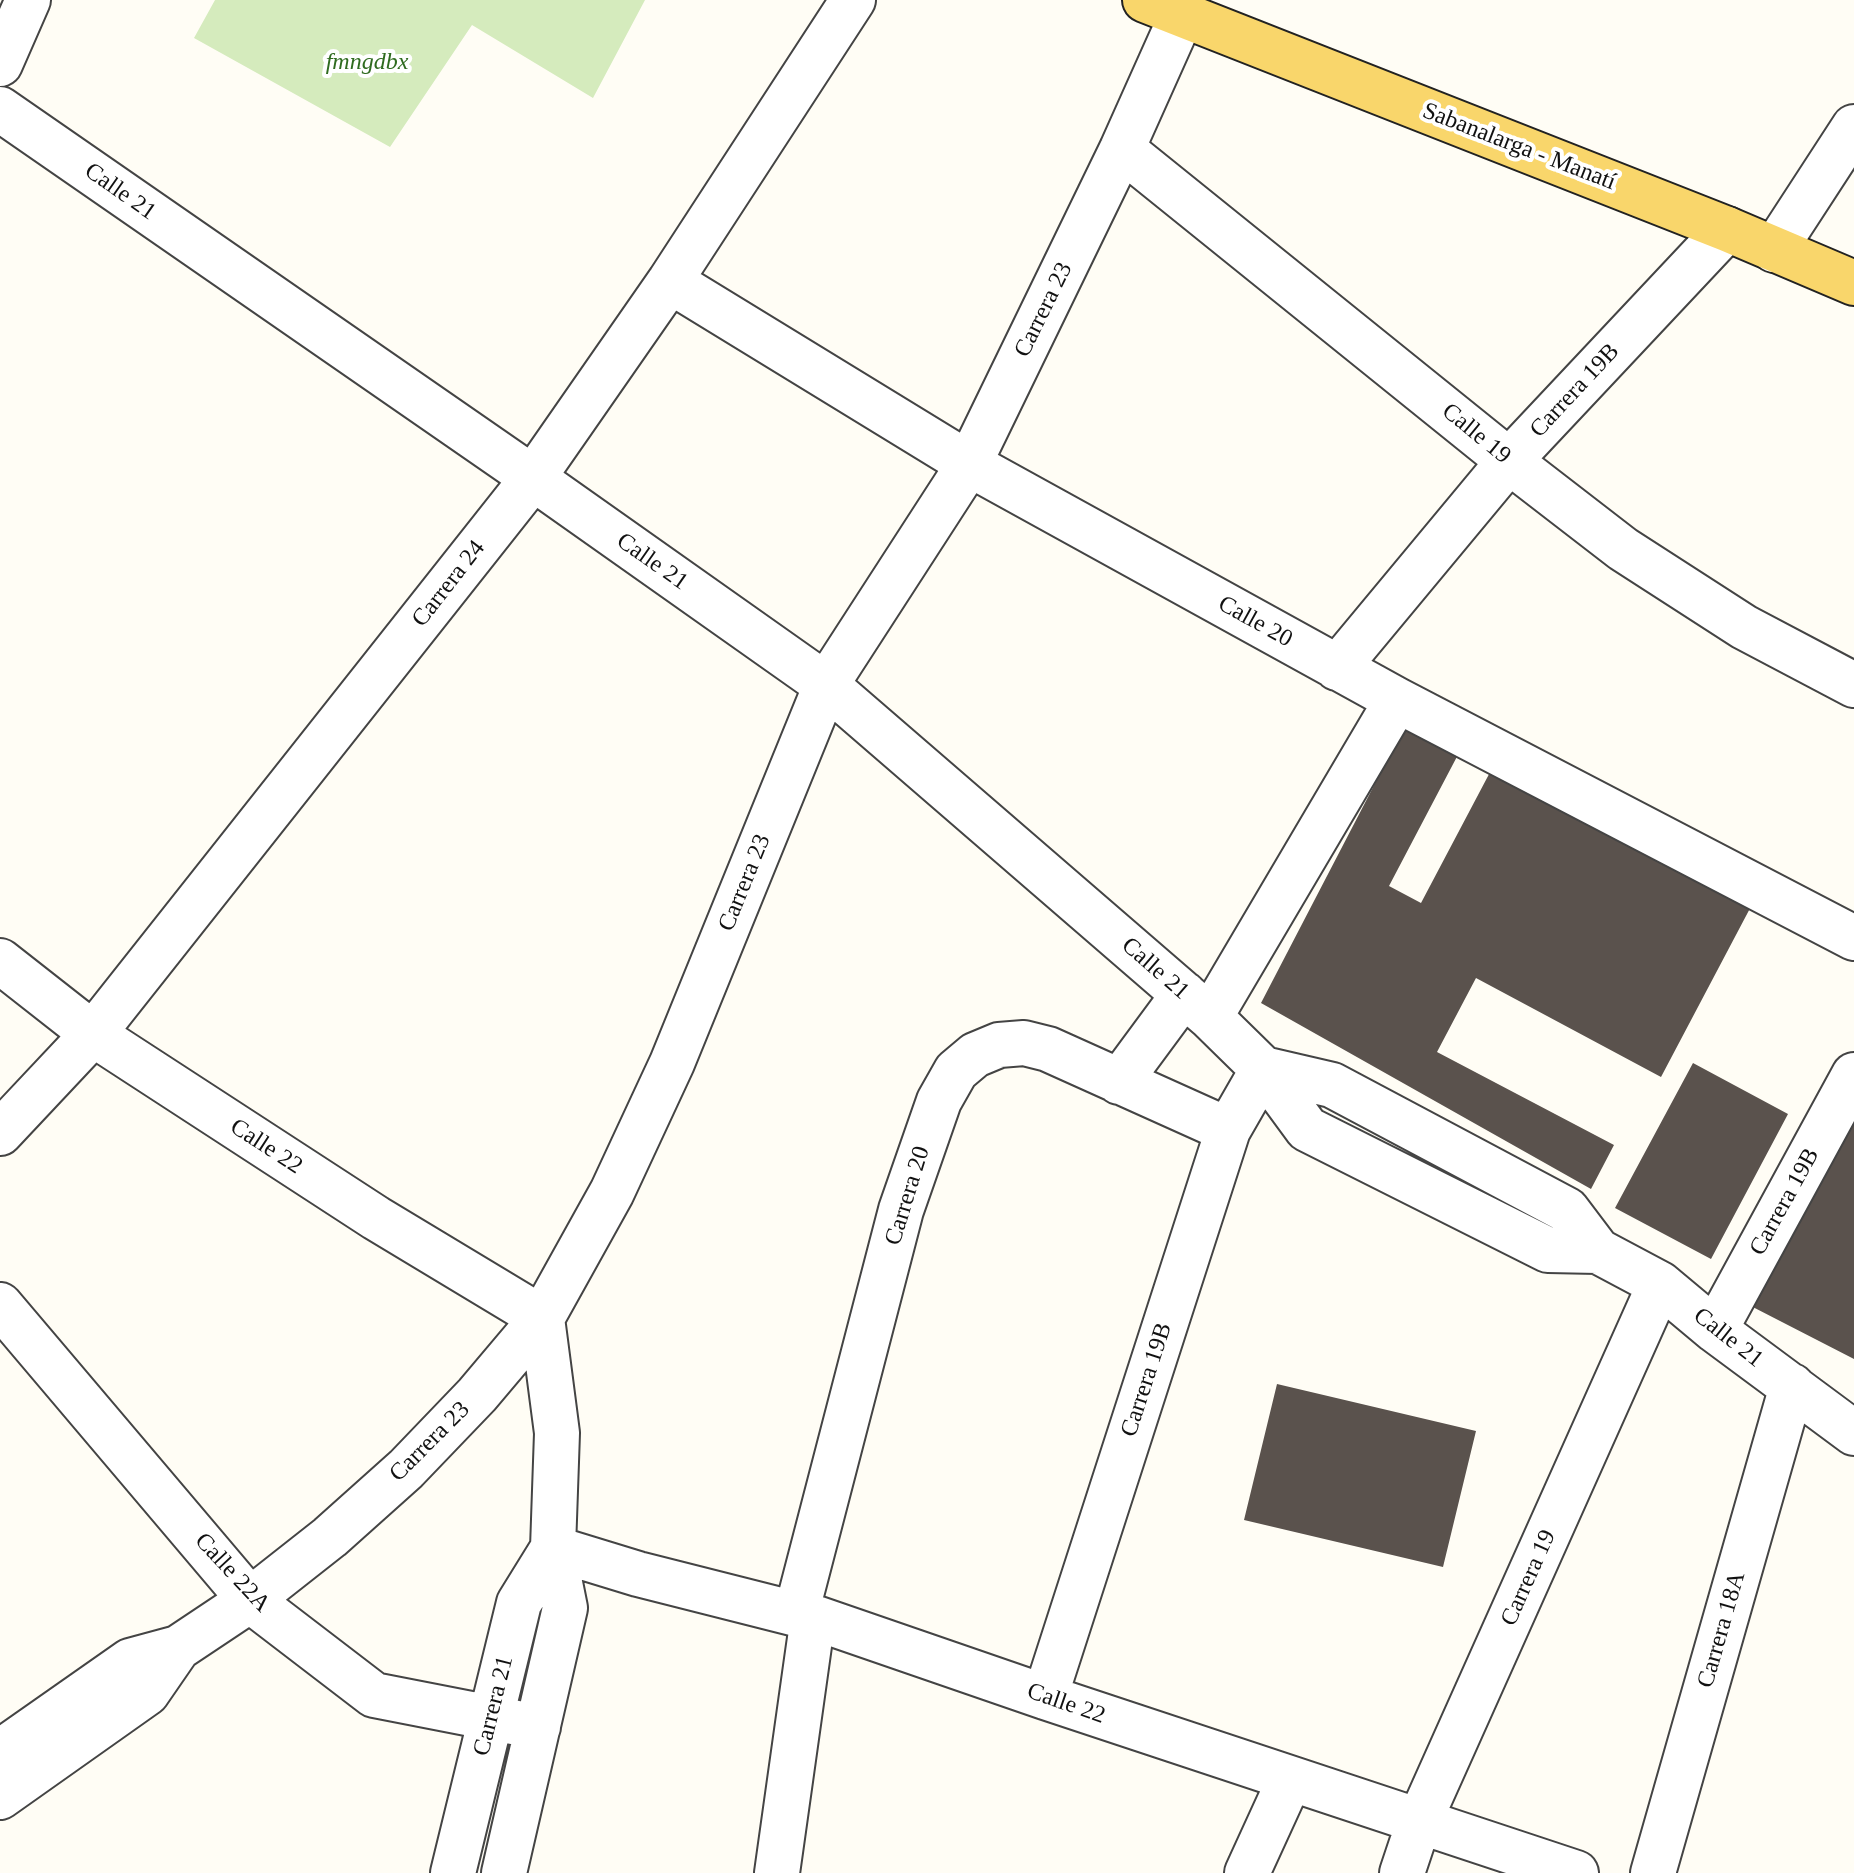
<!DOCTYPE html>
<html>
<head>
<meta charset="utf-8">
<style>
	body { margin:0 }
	canvas { display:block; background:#fffdf5 }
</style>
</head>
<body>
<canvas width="1854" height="1873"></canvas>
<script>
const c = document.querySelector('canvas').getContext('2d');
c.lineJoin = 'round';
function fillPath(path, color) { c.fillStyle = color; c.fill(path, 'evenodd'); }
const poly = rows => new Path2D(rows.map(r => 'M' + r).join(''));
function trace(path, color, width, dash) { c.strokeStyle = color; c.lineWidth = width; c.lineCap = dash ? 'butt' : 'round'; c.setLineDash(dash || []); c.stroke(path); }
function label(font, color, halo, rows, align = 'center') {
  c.font = font + ' Georgia,serif'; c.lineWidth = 8; c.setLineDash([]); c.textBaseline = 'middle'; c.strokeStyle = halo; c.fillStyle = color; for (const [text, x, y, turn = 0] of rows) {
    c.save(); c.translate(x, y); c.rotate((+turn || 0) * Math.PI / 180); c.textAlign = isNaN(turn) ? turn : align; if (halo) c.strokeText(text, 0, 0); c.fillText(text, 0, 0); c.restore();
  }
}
const green = poly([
	[215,0,645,0,593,98,472,25,390,147,194,38]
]);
const building = poly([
	[1407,722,1461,749,1389,886,1421,903,1497,759,1756,897,1661,1077,1476,978,1437,1052,1614,1145,1591,1189,1261,1003],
	[1693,1063,1788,1114,1711,1259,1615,1208],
	[1854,1100,1854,1359,1745,1303],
	[1277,1384,1476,1431,1443,1567,1244,1520]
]);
const minor = poly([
	[0,64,28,0],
	[0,109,533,478,826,685,1210,1017,1263,1069,1307,1129,1548,1250,1598,1251],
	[1122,149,1509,461,1623,549,1744,627,1854,685],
	[1774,250,1854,127],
	[670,281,969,464,1397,700,1854,938],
	[1337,668,1509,461,1727,229],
	[0,961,93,1034,376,1218,542,1318,557,1433,553,1548,565,1608,504,1873],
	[1210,1017,1397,700],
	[1263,1069,1332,1085,1567,1210,1598,1251,1660,1284,1715,1330,1854,1433],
	[1119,1082,1184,994],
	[0,1133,93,1034,533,478,670,281,853,0],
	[0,1305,250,1600,374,1695,538,1727],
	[1715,1330,1854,1075],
	[553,1548,638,1574,796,1614,813,1617,1045,1697,1576,1873],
	[796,1614,901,1210,939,1101,956,1071,975,1055,999,1045,1024,1043,1048,1049,1228,1130],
	[1045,1697,1228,1130,1263,1069],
	[0,1752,130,1661,178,1648,250,1600,330,1537,406,1469,477,1395,542,1318,612,1192,672,1063,826,685,969,464,1122,149,1182,15],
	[0,1797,147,1693,178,1648],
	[453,1873,519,1603,553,1548],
	[777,1873,813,1617],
	[1247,1873,1290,1779],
	[1402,1873,1419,1822,1660,1284],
	[1653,1873,1792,1386]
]);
const major = poly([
	[1145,0,1727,229,1854,283]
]);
const parkNames = [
	["fmngdbx",367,63]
];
const streetNames = [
	["Sabanalarga - Manatí",1519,147,21],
	["Calle 21",120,192,35],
	["Carrera 23",1044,310,-64],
	["Carrera 19B",1575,391,-47],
	["Calle 19",1476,434,39],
	["Calle 21",652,562,35],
	["Carrera 24",449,584,-52],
	["Calle 20",1255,622,29],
	["Carrera 23",745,883,-68],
	["Calle 21",1155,969,41],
	["Calle 22",266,1147,33],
	["Carrera 20",908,1196,-73],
	["Carrera 19B",1785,1202,-61],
	["Calle 21",1728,1338,38],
	["Carrera 19B",1147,1380,-72],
	["Carrera 23",430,1442,-45],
	["Calle 22A",232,1573,47],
	["Carrera 19",1529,1578,-66],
	["Carrera 18A",1722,1630,-74],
	["Calle 22",1066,1704,19],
	["Carrera 21",494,1706,-76]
];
fillPath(green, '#d5ebbd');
fillPath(building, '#5a524d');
trace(minor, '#444', 48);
trace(major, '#222', 48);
trace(minor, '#fff', 44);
trace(major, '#f9d66b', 44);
label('italic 24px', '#2f6b1f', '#fff', parkNames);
label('24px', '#111', '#fff', streetNames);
</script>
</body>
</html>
